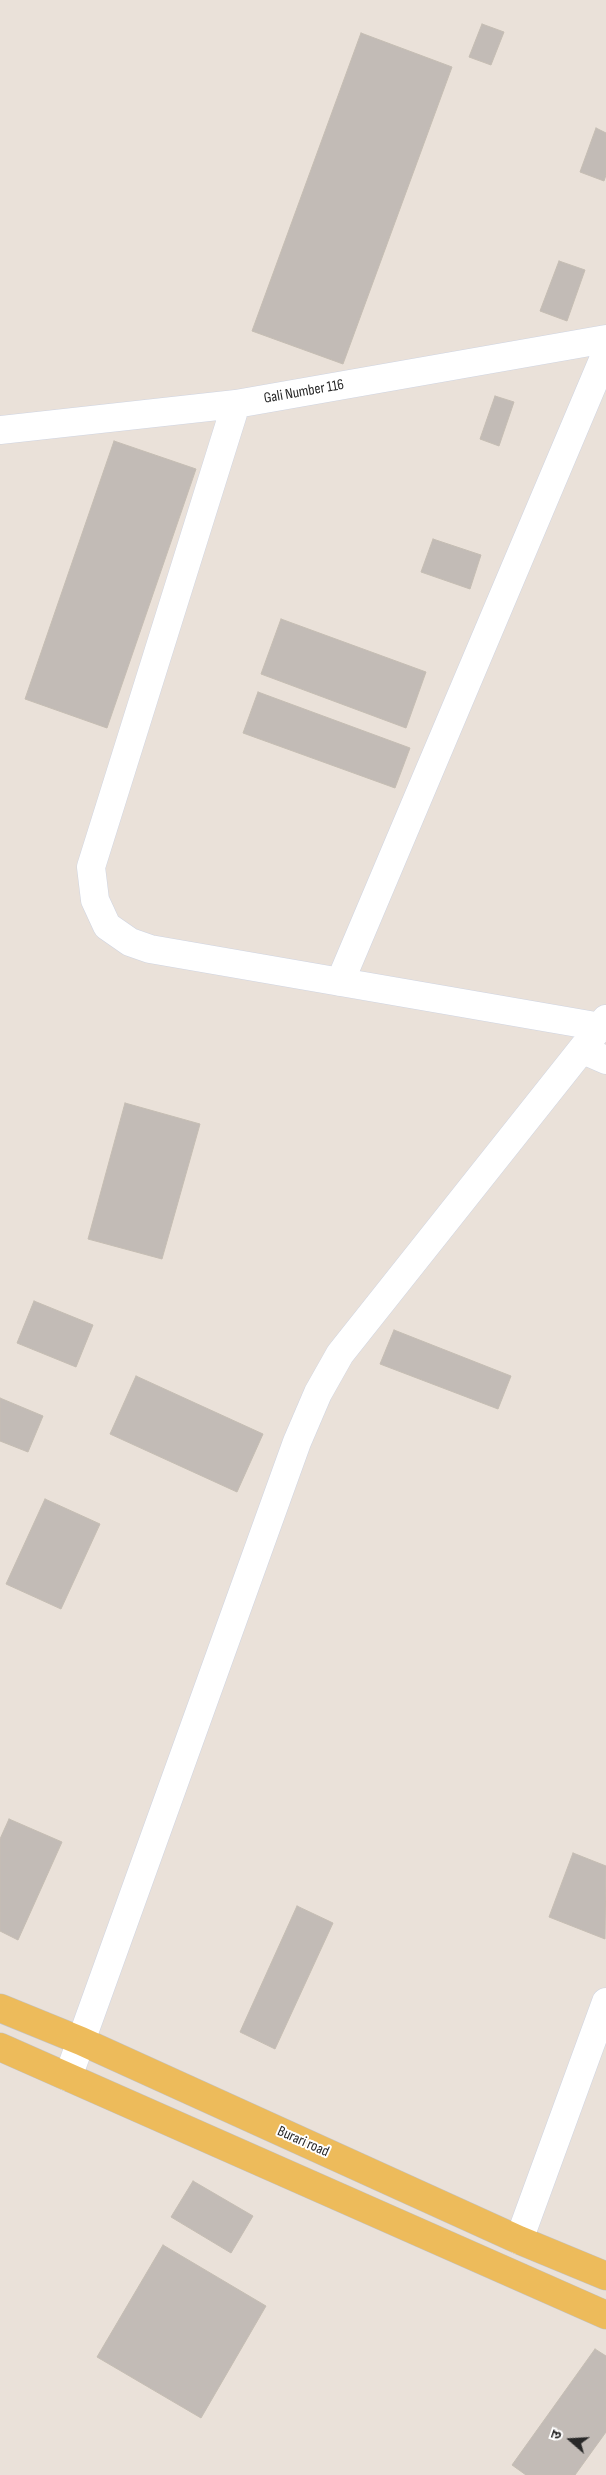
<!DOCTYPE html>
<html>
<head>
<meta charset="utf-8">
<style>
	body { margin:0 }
	#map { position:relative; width:606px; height:2475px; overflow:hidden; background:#eae1d9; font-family:"Sofia Sans Condensed","Noto Sans Devanagari",sans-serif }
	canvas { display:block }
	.north { position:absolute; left:546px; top:2415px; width:50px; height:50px; -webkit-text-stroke:4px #fff; paint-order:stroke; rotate:289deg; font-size:14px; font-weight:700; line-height:20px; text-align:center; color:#282828 }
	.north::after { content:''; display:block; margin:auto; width:18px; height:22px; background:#282828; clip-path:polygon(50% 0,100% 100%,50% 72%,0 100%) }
</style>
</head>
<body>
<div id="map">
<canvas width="606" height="2475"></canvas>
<div class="north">उ</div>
</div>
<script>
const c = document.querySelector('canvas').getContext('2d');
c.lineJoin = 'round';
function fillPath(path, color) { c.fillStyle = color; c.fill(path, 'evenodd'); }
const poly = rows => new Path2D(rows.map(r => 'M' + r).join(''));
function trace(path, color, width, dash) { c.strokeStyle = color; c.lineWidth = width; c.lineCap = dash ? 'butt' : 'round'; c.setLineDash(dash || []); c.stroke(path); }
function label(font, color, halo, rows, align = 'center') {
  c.font = font + ' "Sofia Sans Condensed",sans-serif'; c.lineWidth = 4; c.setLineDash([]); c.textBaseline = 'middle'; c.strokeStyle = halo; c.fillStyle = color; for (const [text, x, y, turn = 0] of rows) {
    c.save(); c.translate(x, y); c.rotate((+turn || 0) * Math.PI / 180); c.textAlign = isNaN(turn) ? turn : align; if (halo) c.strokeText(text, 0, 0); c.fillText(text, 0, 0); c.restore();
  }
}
const building = poly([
	[482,24,504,32,491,65,469,57,482,24],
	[361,33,452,67,343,364,252,331,361,33],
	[596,128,606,133,606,175,604,181,580,172,596,128],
	[559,261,585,270,567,321,540,311,559,261],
	[495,396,514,402,499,446,480,439,495,396],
	[114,441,196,469,107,728,25,699,114,441],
	[433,539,481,555,470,589,421,572,433,539],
	[281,619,426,672,406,728,261,674,281,619],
	[258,692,410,748,395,788,243,733,258,692],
	[125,1103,200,1124,162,1259,88,1239,125,1103],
	[34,1301,93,1325,76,1367,17,1343,34,1301],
	[394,1330,511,1376,498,1409,380,1364,394,1330],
	[136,1376,263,1434,237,1492,110,1434,136,1376],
	[0,1398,43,1416,28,1452,0,1441,0,1398],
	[45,1499,100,1524,61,1609,6,1584,45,1499],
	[9,1819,62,1842,18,1940,0,1931,0,1839,9,1819],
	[573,1853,606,1866,605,1939,549,1917,573,1853],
	[297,1906,333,1923,275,2049,240,2032,297,1906],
	[193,2181,253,2216,231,2253,171,2217,193,2181],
	[163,2245,266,2306,201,2418,97,2357,163,2245],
	[595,2349,606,2356,606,2432,575,2475,526,2475,512,2465,595,2349]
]);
const minor = poly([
	[236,404,91,867,95,900,107,926,130,942,150,949,601,1027],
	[0,430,236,404,606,339],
	[340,982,606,353],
	[583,1050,606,1060],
	[68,2077,297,1442,318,1393,340,1354,606,1019],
	[519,2240,606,2002]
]);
const major = poly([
	[0,2008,81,2041,519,2240,606,2276],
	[0,2047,606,2315]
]);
const streetNames = [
	["Gali Number 116",304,392,-10],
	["Burari road",303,2142,24]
];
fillPath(building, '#c2bbb6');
trace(building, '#c5bdb3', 1);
trace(minor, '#cfd4e1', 29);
trace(major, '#c3c3c3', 29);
trace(minor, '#fff', 28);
trace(major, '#edbb5b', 28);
label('15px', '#282828', '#fff', streetNames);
</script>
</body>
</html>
